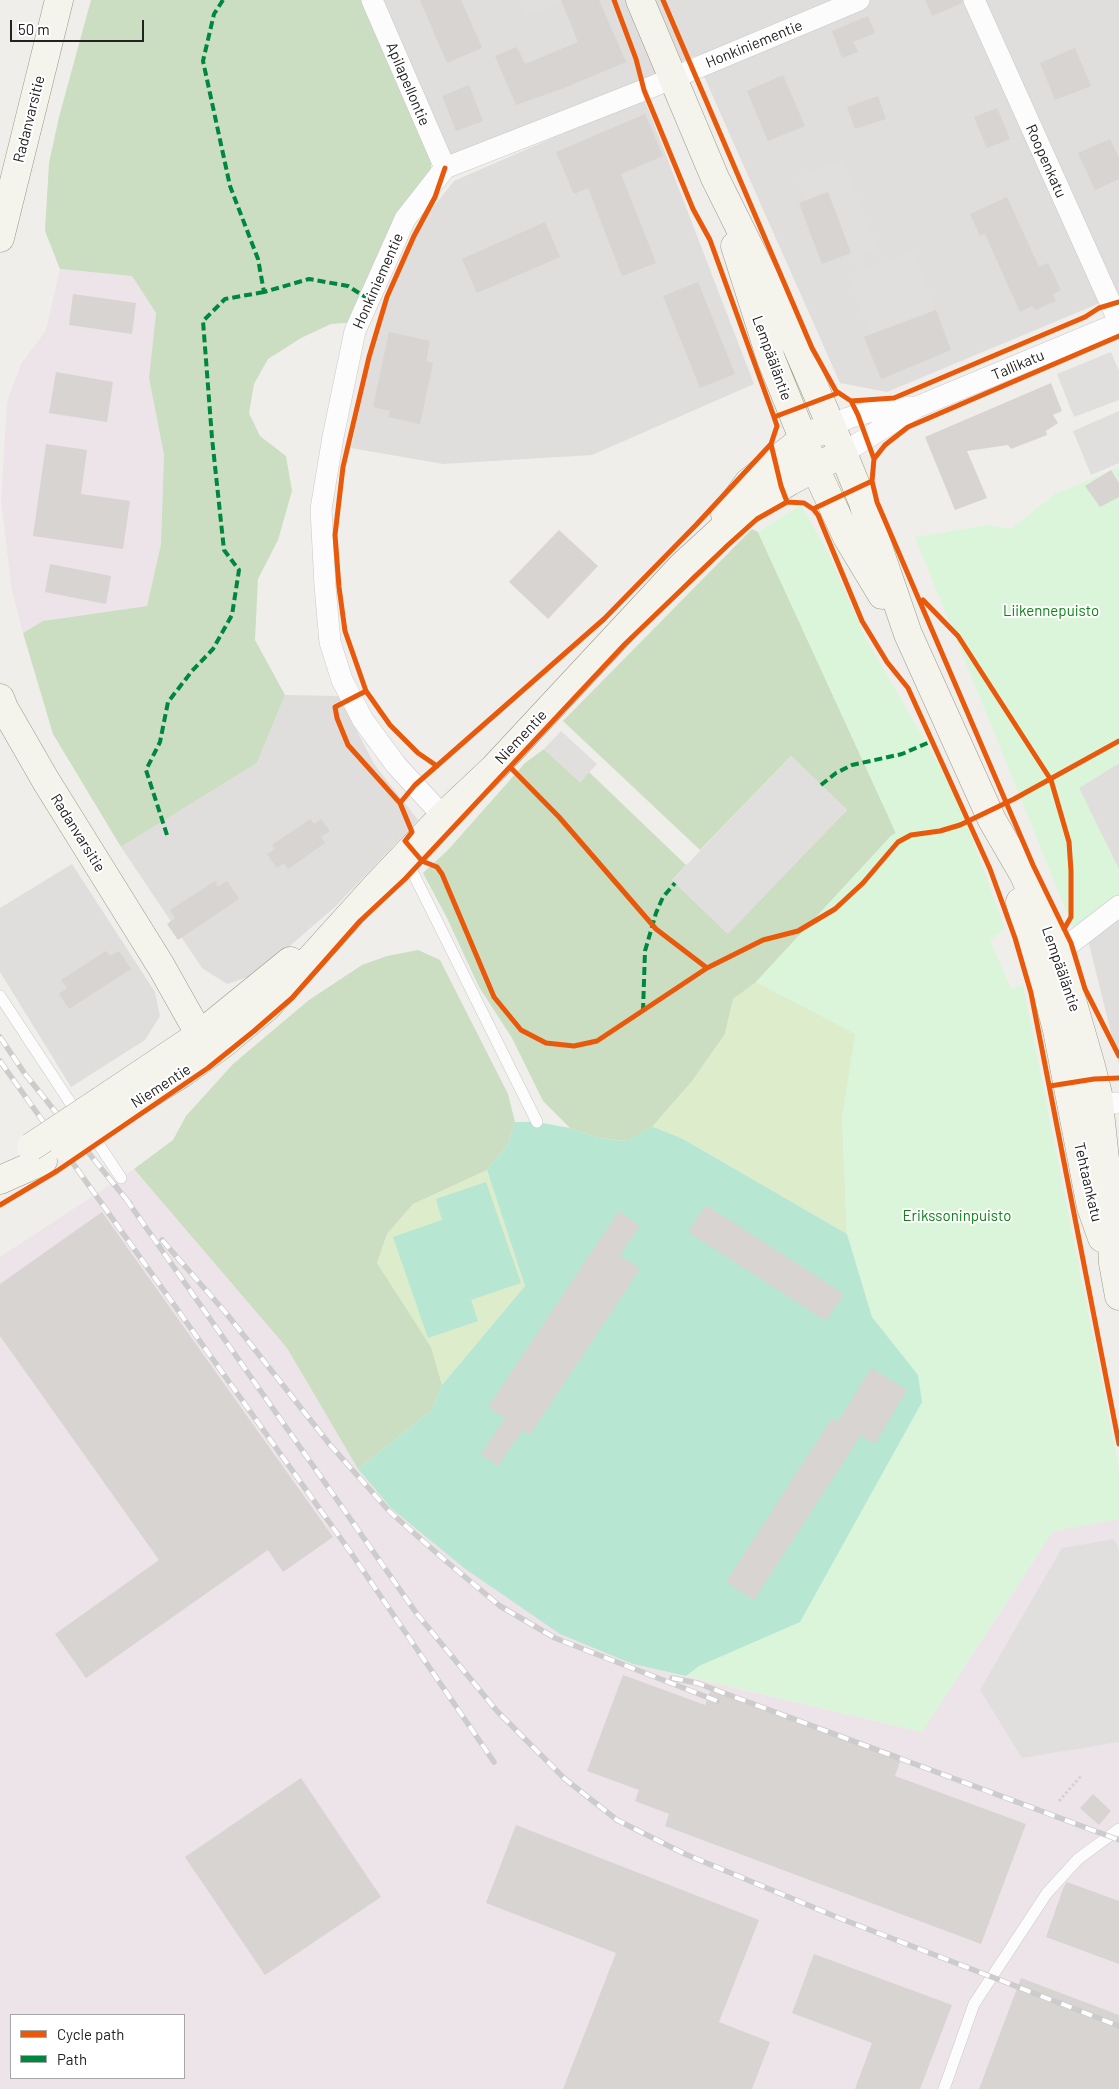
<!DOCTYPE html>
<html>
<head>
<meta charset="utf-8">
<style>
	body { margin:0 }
	#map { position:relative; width:1119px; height:2089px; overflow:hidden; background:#f0eeeb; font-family:Barlow,sans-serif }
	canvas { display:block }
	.legend { position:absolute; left:10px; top:2014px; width:175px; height:65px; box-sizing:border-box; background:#fff; border:1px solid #a7a7a7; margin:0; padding:6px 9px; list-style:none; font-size:15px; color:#222 }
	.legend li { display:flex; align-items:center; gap:10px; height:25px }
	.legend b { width:25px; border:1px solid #a7a7a7 }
	.scale { position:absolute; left:10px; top:20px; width:134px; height:22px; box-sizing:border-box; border:2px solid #222; border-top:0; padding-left:6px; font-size:15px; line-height:18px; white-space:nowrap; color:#222; -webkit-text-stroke:4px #fff; paint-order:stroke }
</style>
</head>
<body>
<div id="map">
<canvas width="1119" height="2089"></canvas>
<ul class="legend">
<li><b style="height:6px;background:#e8590c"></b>Cycle path</li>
<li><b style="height:6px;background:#00873e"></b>Path</li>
</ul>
<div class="scale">50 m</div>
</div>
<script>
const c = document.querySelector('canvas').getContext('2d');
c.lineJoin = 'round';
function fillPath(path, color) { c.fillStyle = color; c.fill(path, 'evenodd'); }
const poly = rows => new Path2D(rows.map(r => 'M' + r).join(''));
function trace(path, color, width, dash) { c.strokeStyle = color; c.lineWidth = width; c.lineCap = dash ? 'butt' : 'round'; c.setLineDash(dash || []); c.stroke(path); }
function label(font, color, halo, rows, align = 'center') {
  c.font = font + ' Barlow,sans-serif'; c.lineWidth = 4; c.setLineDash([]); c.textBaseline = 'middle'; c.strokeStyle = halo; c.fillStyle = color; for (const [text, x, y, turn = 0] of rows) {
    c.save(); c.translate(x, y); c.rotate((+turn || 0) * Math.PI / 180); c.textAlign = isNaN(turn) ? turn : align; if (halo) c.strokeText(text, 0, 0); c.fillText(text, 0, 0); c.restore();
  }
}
const residential = poly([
	[375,0,1119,0,1119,295,887,392,840,383,695,56,462,161,441,158],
	[644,98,754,384,592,455,443,464,351,448,378,326,423,220,454,181],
	[285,695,339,696,374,764,418,820,335,907,257,974,227,984,202,968,121,847,257,763],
	[1119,763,1119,872,1079,788],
	[72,864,155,992,160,1016,145,1040,71,1087,0,972,0,908],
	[1119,908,1119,1065,1088,940]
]);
const industrial = poly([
	[60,269,132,276,156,313,149,378,164,455,161,544,147,606,44,621,23,633,12,591,1,501,7,402,21,364,46,330],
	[134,1169,287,1348,358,1469,391,1508,633,1664,922,1732,1053,1531,1119,1519,1119,2089,0,2089,0,1257],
	[11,2015,184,2015,184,2078,11,2078]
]);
const grass = poly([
	[756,982,856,1033,842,1118,847,1234,683,1139,652,1127,692,1081,725,1034,733,999],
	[487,1170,525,1286,442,1385,431,1347,377,1263,387,1234,413,1204]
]);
const forest = poly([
	[91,0,362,0,431,156,431,168,357,322,331,324,301,338,268,359,254,384,249,413,260,436,286,456,292,491,278,540,258,579,255,640,285,695,257,763,121,847,53,734,23,633,43,621,147,606,161,544,164,455,149,378,156,313,132,276,60,269,45,231,49,163,59,117],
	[752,529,758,532,896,833,891,836,756,982,733,999,725,1034,692,1081,652,1127,627,1141,599,1138,570,1128,543,1101,512,1038,479,987,447,918,423,873,448,850,525,763,544,749,580,782,589,772,686,865,672,880,727,933,847,810,791,756,700,850,563,721],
	[418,950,440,960,508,1094,515,1122,508,1144,487,1170,413,1204,387,1234,377,1263,431,1347,442,1385,432,1410,358,1469,287,1348,134,1169,173,1140,186,1116,233,1064,309,1000,362,965,387,956]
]);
const park = poly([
	[1119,467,1119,763,1079,788,1119,869,1119,906,1077,938,915,537,988,525,1011,529,1055,494],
	[801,505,829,554,865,637,957,796,1005,929,990,940,1011,989,1023,985,1119,1468,1119,1519,1053,1531,922,1732,686,1676,699,1666,918,1375,872,1317,847,1234,842,1118,855,1034,756,982,891,836,896,833,758,532]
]);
const pitch = poly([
	[515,1122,537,1122,570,1128,599,1138,626,1141,652,1127,656,1128,683,1139,847,1234,872,1317,918,1375,922,1402,800,1622,699,1666,686,1676,633,1664,560,1634,464,1568,391,1508,358,1469,432,1410,442,1385,525,1286,487,1170,508,1144],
	[486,1182,521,1283,471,1300,478,1321,428,1338,393,1237,442,1220,436,1199]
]);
const parking = poly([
	[519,0,561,0,561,1,526,16],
	[843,160,878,250,853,259,828,192,805,200,797,177],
	[914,251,936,310,870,334,848,275],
	[1111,352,1119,371,1119,400,1074,417,1057,374],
	[1119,411,1119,463,1091,475,1073,431],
	[561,731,597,764,580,782,544,749],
	[791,756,847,810,728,934,672,880],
	[1114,1539,1119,1550,1119,1742,1022,1758,980,1690,1062,1548]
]);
const building = poly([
	[420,0,461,0,482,48,447,63],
	[561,0,599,0,626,62,564,88,516,105,495,56,517,47,525,64,578,42],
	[925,0,962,0,962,3,932,16],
	[868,16,875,33,853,42,858,52,842,58,832,31],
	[1075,48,1091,86,1055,100,1040,63],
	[783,75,805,126,768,141,747,91],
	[469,85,483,121,456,131,442,96],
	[878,96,886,119,855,129,847,107],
	[997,108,1010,139,987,148,974,117],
	[645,114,663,156,621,174,656,263,622,276,588,188,574,194,556,152],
	[1110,139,1119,158,1119,179,1095,190,1078,153],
	[828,192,851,253,822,264,799,203],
	[1007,197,1039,267,1048,263,1061,290,1053,294,1056,301,1035,310,1032,306,1020,312,985,234,980,236,970,214],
	[545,222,560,257,477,293,462,259],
	[698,282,735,374,700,388,663,296],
	[73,294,136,303,132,334,69,325],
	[936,310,951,350,881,379,864,337],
	[389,332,430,341,426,361,433,363,420,424,388,417,390,411,373,407],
	[56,372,113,382,107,422,49,413],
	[1051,383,1062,411,1053,415,1058,423,1046,431,1047,435,1011,449,1008,445,967,451,987,498,955,510,925,437],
	[46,444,87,450,81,494,130,501,123,549,33,536],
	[1111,470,1119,483,1119,497,1100,507,1085,486],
	[559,530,598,566,548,619,509,582],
	[50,564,111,576,106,604,45,592],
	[310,819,314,824,321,819,330,831,321,837,325,843,288,869,284,863,277,868,267,854,275,849,272,845],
	[215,881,218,887,227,881,239,899,178,940,167,924,175,918,170,910],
	[106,951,110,956,119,951,131,969,69,1009,59,994,67,988,61,980],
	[706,1205,844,1294,826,1321,688,1232],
	[619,1211,640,1226,620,1255,640,1269,530,1435,523,1430,498,1466,481,1454,505,1418,488,1407],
	[102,1212,333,1537,283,1572,268,1550,86,1678,55,1634,159,1560,0,1336,0,1284],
	[871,1368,907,1390,875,1444,861,1435,754,1600,726,1582,832,1418,838,1422],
	[623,1675,705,1705,712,1686,902,1756,895,1776,1026,1824,981,1944,665,1826,669,1814,635,1801,639,1790,587,1771],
	[301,1778,381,1897,265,1975,185,1857],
	[1093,1794,1111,1811,1099,1825,1080,1808],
	[516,1825,759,1920,719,2022,770,2042,752,2089,563,2089,616,1953,486,1903],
	[1067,1882,1119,1901,1119,1964,1046,1937,1064,1886],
	[814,1954,952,2005,920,2089,855,2089,872,2043,792,2013],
	[1021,1978,1119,2015,1119,2089,979,2089]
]);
const path = poly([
	[1059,1801,1081,1776]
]);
const lane = poly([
	[405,857,537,1122],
	[0,996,79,1116],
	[90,1131,121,1178],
	[944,2089,974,2004,1047,1893,1078,1859,1119,1829]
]);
const street = poly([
	[372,0,445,168],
	[974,0,1119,322],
	[830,427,848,418,869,412,911,407],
	[843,453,917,407,1119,323],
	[443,816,396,765,363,720,342,680,330,642,325,586,321,509,333,437,355,331,405,219,445,168,644,90,859,0],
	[1046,958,1071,943,1119,906],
	[1084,1103,1119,1103]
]);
const secondary = poly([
	[640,0,715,178,782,313,843,453,862,500,908,634,992,820,1024,875,1058,952,1091,1066,1098,1094,1109,1196,1113,1263,1119,1296],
	[0,238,59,0],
	[735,246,771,359,815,468,847,537,882,595],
	[725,514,749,482,803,439,820,431],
	[0,698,4,708,46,781,161,966,210,1053],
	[1020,902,1044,981,1057,1030,1091,1207,1102,1238],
	[102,1100,199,1035,290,961],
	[114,1116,181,1074,223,1044,267,1007,379,883,443,816,494,768,682,566,744,509,790,481,843,453],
	[0,1180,43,1161]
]);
const rail = poly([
	[0,1037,25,1074,130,1204],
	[0,1061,349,1550,494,1762],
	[126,1199,417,1614,497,1711,565,1779,617,1820,685,1854,839,1918,1119,2026],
	[162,1240,226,1313,331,1446,390,1512,447,1562,500,1606,555,1638,717,1701],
	[672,1678,697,1683,1119,1840]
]);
const secondaryBridge = poly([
	[31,1147,102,1100],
	[65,1147,114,1116]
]);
const quiet = poly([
	[223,0,214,14,203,61,230,186,258,259,264,292,309,279,348,286,370,300],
	[821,785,836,773,852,765,902,754,932,741],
	[167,835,146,770,160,742,168,702,192,671,213,649,232,615,239,570,224,550,212,438,203,321,225,299,264,292],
	[643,1011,645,951,656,913,663,897,675,883]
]);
const cycleway = poly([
	[614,0,636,59,644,90,693,209,710,240,774,417,777,426,771,444,781,486,787,502,804,503,813,509,818,515,862,621,887,662,908,688,990,869,1015,938,1031,993,1119,1444],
	[663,0,812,348,836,391,851,401,858,415,874,459,872,481,877,502,1033,865,1071,943,1085,989,1119,1056],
	[851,401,894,398,1085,317,1099,308,1119,302],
	[774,417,838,393],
	[771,444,696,525,604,619,415,785,400,803,412,832,405,841,422,861,437,867,442,874,494,997,521,1030,546,1043,574,1046,597,1041,707,968,763,940,798,931,835,909,863,883,898,842,911,835,940,831,960,825,1014,799,1119,741],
	[874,459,885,445,908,427,1119,336],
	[813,509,872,481],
	[923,600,958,636,1051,780,1069,842,1071,871,1071,917,1064,929],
	[366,691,345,631,339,587,335,535,343,467,369,357,387,297,414,236,435,197,445,168],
	[511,768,559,817,656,929,707,968],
	[400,803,348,745,337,718,335,707,366,691,390,725,418,753,437,766],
	[1050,1086,1094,1079,1119,1078],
	[0,1205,57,1171,208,1068,254,1031,292,998,360,921,405,879,625,644,728,545,757,519,787,502]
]);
const streetNames = [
	["Honkiniementie",754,44,-22],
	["Apilapellontie",408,84,67],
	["Radanvarsitie",29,119,-76],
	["Roopenkatu",1046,161,66],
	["Honkiniementie",378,281,-66],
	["Lempääläntie",772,358,70],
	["Tallikatu",1018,365,-23],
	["Niementie",521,737,-47],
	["Radanvarsitie",78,833,58],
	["Lempääläntie",1061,969,71],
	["Niementie",161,1086,-33],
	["Tehtaankatu",1088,1182,77]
];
const parkNames = [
	["Liikennepuisto",1051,611],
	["Erikssoninpuisto",957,1216]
];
fillPath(residential, '#dfdedc');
fillPath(industrial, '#ede4e9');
fillPath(grass, '#ddeccb');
fillPath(forest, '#cbdec1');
fillPath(park, '#daf5da');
fillPath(pitch, '#b7e6d2');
fillPath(parking, '#e0dfde');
fillPath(building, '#d7d4d2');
trace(lane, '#c9c8c7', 12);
trace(street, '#c9c8c7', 22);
trace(secondary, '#999a82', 29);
trace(path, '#dccecd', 3, [2.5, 2.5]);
trace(lane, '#fdfcfc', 11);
trace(street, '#fdfcfc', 21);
trace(secondary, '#f4f4ed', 28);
trace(rail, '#ccc', 5.5);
trace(rail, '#fff', 4, [11]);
trace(secondaryBridge, '#999a82', 29, []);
trace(secondaryBridge, '#f4f4ed', 28);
trace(quiet, '#00873e', 4, [8, 4]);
trace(cycleway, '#e8590c', 5);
label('15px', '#222', '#fff', streetNames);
label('15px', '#0c8416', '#fff', parkNames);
</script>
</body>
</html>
